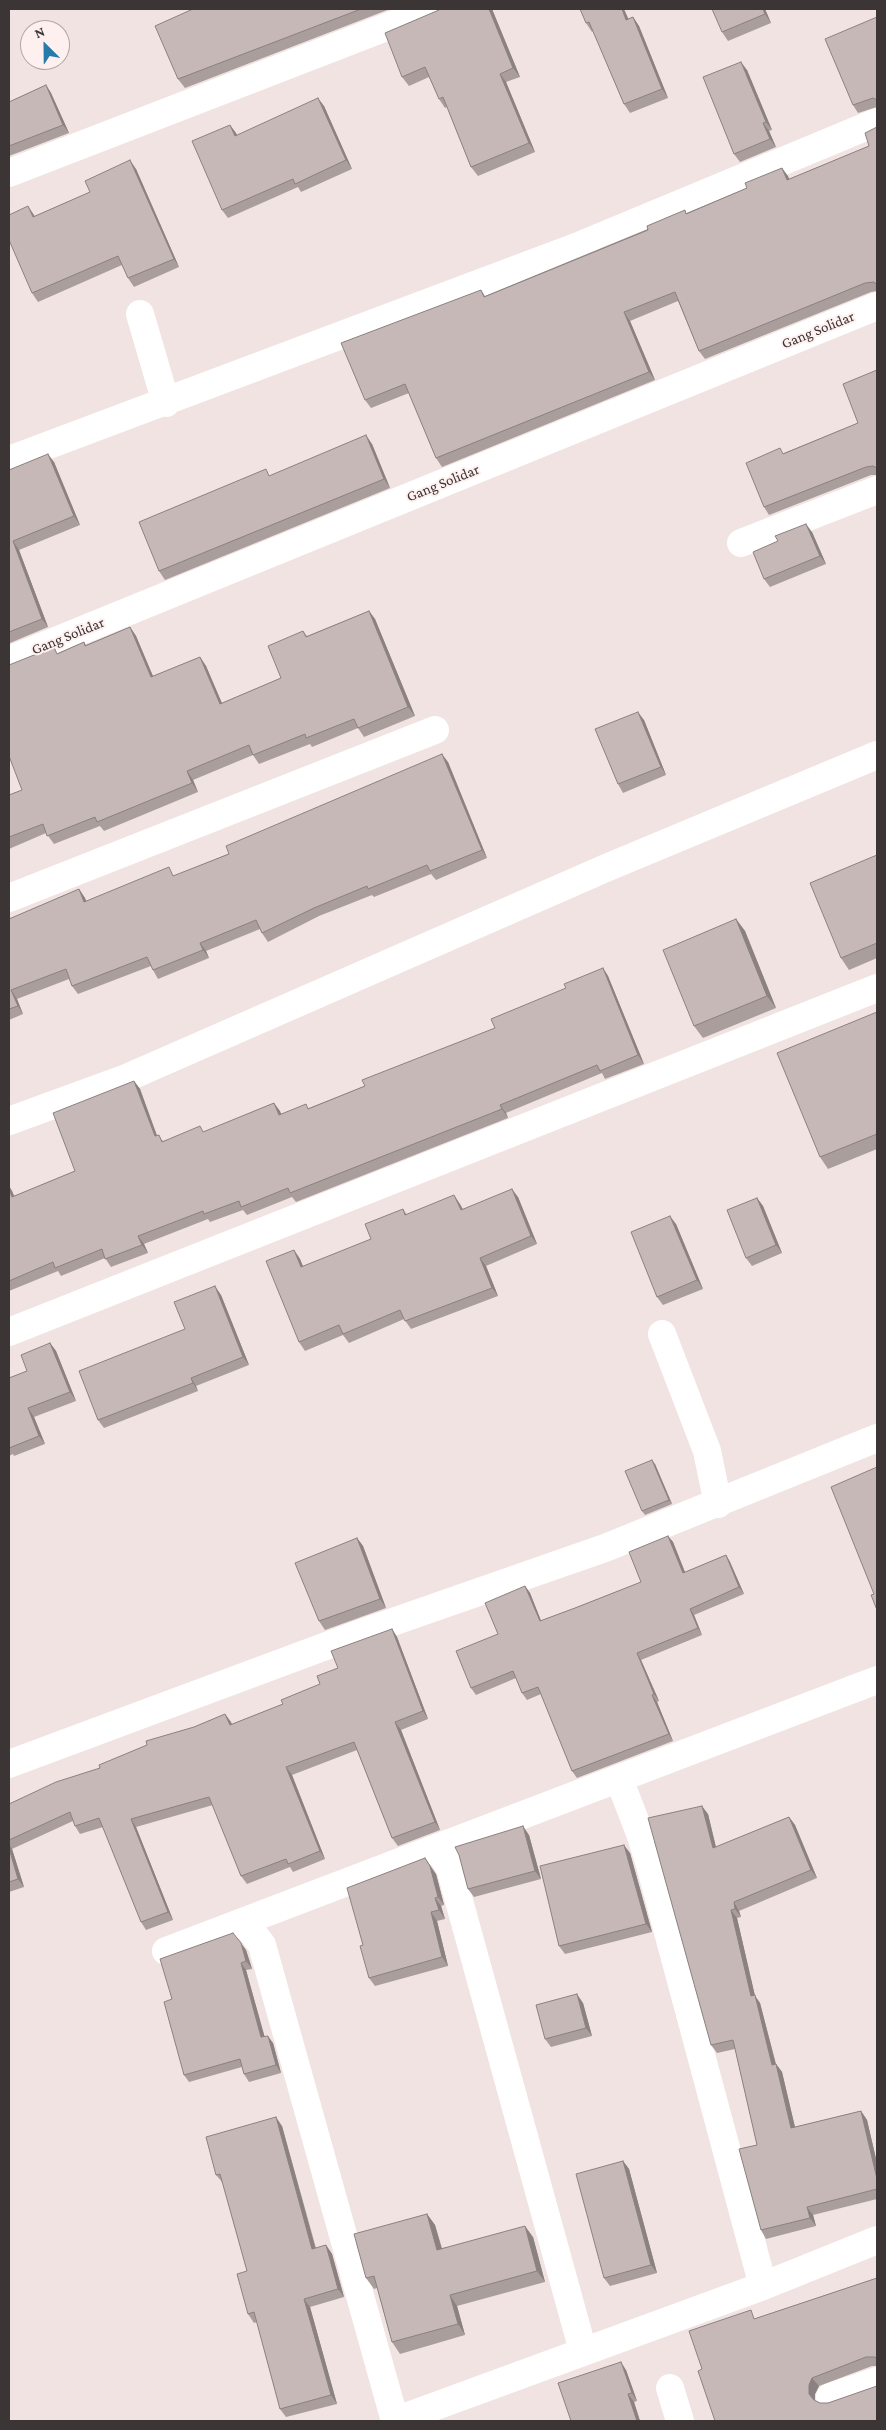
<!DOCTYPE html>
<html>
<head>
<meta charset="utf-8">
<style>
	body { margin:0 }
	#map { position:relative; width:886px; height:2430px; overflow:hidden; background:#f1e3e2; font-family:"Crimson Pro",serif }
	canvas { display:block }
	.frame { position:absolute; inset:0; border:10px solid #3b3535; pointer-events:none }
	.north { position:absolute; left:20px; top:20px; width:50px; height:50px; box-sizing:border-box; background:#fef0ef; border:1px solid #b0a5a5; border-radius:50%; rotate:337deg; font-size:14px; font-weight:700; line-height:20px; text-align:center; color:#3b3535 }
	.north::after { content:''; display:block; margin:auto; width:18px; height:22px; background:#277bab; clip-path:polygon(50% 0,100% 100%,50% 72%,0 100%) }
</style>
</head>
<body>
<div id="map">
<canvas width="886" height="2430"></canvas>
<div class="frame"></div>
<div class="north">N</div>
</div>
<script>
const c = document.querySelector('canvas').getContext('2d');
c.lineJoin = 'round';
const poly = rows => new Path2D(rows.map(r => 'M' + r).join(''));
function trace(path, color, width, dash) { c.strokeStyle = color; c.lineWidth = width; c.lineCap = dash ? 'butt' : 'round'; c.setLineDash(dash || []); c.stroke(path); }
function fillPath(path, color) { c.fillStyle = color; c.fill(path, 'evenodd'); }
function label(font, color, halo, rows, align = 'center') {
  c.font = font + ' "Crimson Pro",serif'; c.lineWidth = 4; c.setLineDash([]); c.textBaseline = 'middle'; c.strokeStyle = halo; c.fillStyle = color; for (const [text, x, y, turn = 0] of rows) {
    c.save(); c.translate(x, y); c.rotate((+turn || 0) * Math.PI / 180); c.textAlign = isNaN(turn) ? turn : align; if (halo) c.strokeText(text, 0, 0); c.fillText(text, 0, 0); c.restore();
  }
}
const minor = poly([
	[9,173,433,9],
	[140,314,166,403],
	[9,460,581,245,877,122],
	[741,543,877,490],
	[9,660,877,306],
	[9,898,435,730],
	[9,1121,124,1079,606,868,877,755],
	[9,1332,877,988],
	[662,1334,707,1451,718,1504],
	[9,1764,361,1633,605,1548,877,1438],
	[619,1779,641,1836,650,1865,763,2286],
	[437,1848,450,1868,583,2351],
	[244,1922,262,1945,395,2421],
	[166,1951,877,1680],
	[670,2388,680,2421],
	[830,2397,877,2381],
	[395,2421,763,2286,877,2240]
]);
const wall = poly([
	[193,9,390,9,185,88,178,79],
	[439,9,492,9,520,77,506,82,535,152,478,176,471,167,447,107,445,108,439,99,429,77,409,86,402,77],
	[580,9,629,19,633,17,639,26,668,98,630,113,624,104,593,31,592,32,586,23],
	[765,9,771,23,728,41,722,32],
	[877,17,877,107,858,113,853,105],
	[747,70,772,130,769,131,776,147,740,162,734,154],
	[46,85,51,93,69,133,9,156,9,102],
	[324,106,352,169,301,192,298,187,228,218,222,210,230,125,237,135],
	[877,127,877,291,871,292,705,359,699,351,678,301,630,321,655,380,442,467,436,458,409,393,371,408,365,400,481,290,485,296,747,188,782,168,789,179,869,146],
	[136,169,179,267,134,287,128,278,122,265,38,302,32,293,35,216,90,192],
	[877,370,877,475,871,475,769,515,764,507,784,453,858,423],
	[372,444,390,488,165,580,159,571,271,476],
	[54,462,80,525,19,550,48,627,10,643,9,640,9,470],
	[812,532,826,564,770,587,764,579],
	[369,611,375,619,415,716,364,737,358,728,312,747,310,744,259,764,253,755,193,780,198,792,104,831,100,826,54,844,46,833,9,849,9,795,22,790,58,653,84,642,86,645,130,627,136,636,153,676,200,657,206,666,222,703,281,678,303,631,307,636],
	[644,720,666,775,623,793,618,784],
	[448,762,487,858,436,880,431,874,374,897,372,895,319,916,268,942,262,933,260,929,206,951,209,958,158,979,153,970,151,966,78,994,72,986,69,979,17,999,23,1014,9,1020,9,919,79,889,85,898,86,901,175,876],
	[877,855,877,958,849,970,841,958],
	[736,919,745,931,776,1008,703,1038,694,1026],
	[603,968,608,976,644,1064,605,1079,602,1073,506,1113,508,1118,296,1202,292,1197,247,1215,243,1210,210,1222,208,1219,144,1244,148,1253,111,1267,105,1258,61,1276,58,1271,9,1291,9,1186,12,1191,14,1196,75,1171,134,1081,140,1089,157,1135,163,1141,204,1132,274,1103,281,1114,309,1108,365,1086,495,1028],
	[877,1012,877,1149,828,1169,820,1157],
	[518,1197,537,1244,486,1266,498,1296,411,1329,404,1319,349,1343,343,1335,305,1351,299,1342,294,1250,300,1259,303,1267,371,1239,403,1209,407,1215,460,1204,463,1209],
	[757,1198,763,1206,782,1253,752,1266,746,1258],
	[676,1224,703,1289,663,1305,657,1297],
	[221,1295,249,1365,196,1386,198,1391,104,1428,98,1420],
	[50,1343,56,1351,76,1401,34,1417,45,1444,14,1456,13,1454,9,1456,9,1378,27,1371],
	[655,1464,672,1504,645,1515,642,1511],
	[668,1536,673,1542,685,1572,726,1555,730,1562,744,1594,694,1615,702,1635,641,1660,659,1701,657,1702,673,1741,577,1778,572,1771,541,1694,527,1700,522,1693,516,1678,476,1695,471,1688,498,1634,525,1586,530,1593,541,1621,575,1608,641,1582],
	[357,1538,363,1546,386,1608,325,1630,319,1621],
	[392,1629,397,1637,428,1719,401,1730,440,1830,398,1846,392,1838,357,1750,292,1775,325,1859,293,1872,290,1867,247,1884,241,1876,213,1805,136,1827,173,1920,146,1930,141,1922,103,1827,80,1834,75,1826,73,1821,12,1849,24,1887,9,1892,9,1804,100,1768,194,1727,225,1714,232,1724,283,1704,320,1684,338,1668],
	[708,1814,716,1847,789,1817,795,1825,817,1878,739,1911,741,1917,737,1918,755,1996,760,2003,776,2064,782,2072,795,2127,861,2111,867,2120,877,2163,877,2199,813,2215,816,2226,766,2239,761,2230,757,2145,735,2049,717,2053,711,2045],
	[529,1835,541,1879,474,1897,468,1889],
	[630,1853,652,1932,565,1954,559,1946],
	[436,1874,444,1905,441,1906,445,1919,437,1921,448,1966,375,1986,369,1978,363,1945],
	[246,1950,252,1969,246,1970,264,2036,273,2043,281,2073,249,2082,244,2074,242,2067,189,2082,184,2075,172,1999],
	[583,2003,592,2036,551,2047,545,2039],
	[282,2126,316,2248,326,2245,332,2254,344,2297,310,2307,337,2404,286,2417,280,2409,257,2322,254,2323,248,2314,247,2271,223,2183,216,2175],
	[623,2161,629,2169,657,2273,610,2286,604,2278],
	[427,2214,435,2225,442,2248,533,2237,545,2282,457,2306,465,2335,400,2354,392,2342,377,2288,374,2289,366,2278],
	[877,2278,877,2366,872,2366,819,2386,815,2394,815,2401,820,2403,877,2421,702,2369,757,2318],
	[626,2370,637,2401,634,2402,640,2421,571,2421]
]);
const shadedWall = poly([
	[489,9,492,9,520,77,513,68],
	[622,9,624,9,633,29,626,20],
	[763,9,765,9,771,23,765,14],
	[633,17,639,26,668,98,662,89],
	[741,62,747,70,772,130,766,122],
	[500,74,506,82,535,152,529,143],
	[46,85,51,93,69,133,63,125],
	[318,98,324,106,352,169,346,160],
	[763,123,769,131,776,147,770,139],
	[230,125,236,133,241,144,235,136],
	[130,160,136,169,179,267,174,259],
	[782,168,788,176,793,188,787,180],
	[28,206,34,215,39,225,33,217],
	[624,312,630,321,655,380,649,372],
	[366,435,372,444,390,488,384,479],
	[48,454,54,462,80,525,74,516],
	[806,524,812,532,826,564,820,556],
	[13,541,19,550,48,627,42,619],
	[369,611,375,619,415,716,408,707],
	[130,627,136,636,157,686,151,677],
	[200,657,206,666,226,713,220,704],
	[638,712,644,720,666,775,661,767],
	[442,754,448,762,487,858,482,850],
	[187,771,193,780,198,792,192,783],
	[79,889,85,898,90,911,84,902],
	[736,919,745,931,776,1008,767,996],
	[200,943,206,951,209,958,203,950],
	[603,968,608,976,644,1064,638,1055],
	[11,990,17,999,23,1014,18,1006],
	[134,1081,140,1089,160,1145,155,1136],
	[274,1103,280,1111,285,1123,279,1115],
	[500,1105,506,1113,508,1118,502,1109],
	[9,1186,12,1191,18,1205,12,1197,9,1189],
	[512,1189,518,1197,537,1244,531,1236],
	[454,1195,460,1204,466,1218,461,1210],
	[757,1198,763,1206,782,1253,776,1245],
	[670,1216,676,1224,703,1289,697,1280],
	[138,1236,144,1244,148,1253,142,1245],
	[294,1250,300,1259,307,1276,301,1267],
	[480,1258,486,1266,498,1296,492,1288],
	[215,1286,221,1295,249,1365,243,1357],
	[50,1343,56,1351,76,1401,70,1392],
	[191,1378,196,1386,198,1391,193,1383],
	[28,1408,34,1417,45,1444,39,1436],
	[652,1460,655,1464,672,1504,669,1500],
	[668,1536,673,1542,688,1580,683,1573],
	[357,1538,363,1546,386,1608,380,1599],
	[726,1555,730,1562,744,1594,739,1587],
	[525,1586,530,1593,544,1628,540,1621],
	[690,1609,694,1615,702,1635,698,1628],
	[392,1629,397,1637,428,1719,423,1711],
	[637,1653,641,1660,659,1701,654,1694],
	[652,1695,657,1702,673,1741,669,1734],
	[225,1714,231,1722,235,1733,230,1725],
	[395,1722,401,1730,440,1830,435,1822],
	[286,1767,292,1775,325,1859,320,1851],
	[702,1806,708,1814,718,1856,713,1848],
	[789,1817,795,1825,817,1878,811,1870],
	[131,1819,136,1827,173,1920,168,1912],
	[523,1826,529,1835,541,1879,535,1871],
	[9,1844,12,1849,24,1887,18,1879,9,1848],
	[624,1845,630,1853,652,1932,646,1924],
	[425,1858,436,1874,444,1905,438,1897],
	[435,1898,441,1906,445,1919,439,1910],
	[734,1902,739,1911,741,1917,735,1909],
	[731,1910,737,1918,755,1996,760,2003,778,2073,772,2065,751,1996],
	[431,1912,437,1921,448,1966,442,1957],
	[241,1943,246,1950,252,1969,246,1961],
	[241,1963,246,1970,267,2045,261,2037],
	[577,1994,583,2003,592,2036,586,2028],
	[268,2036,273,2043,281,2073,276,2065],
	[776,2064,782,2072,797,2136,791,2128],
	[861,2111,867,2120,877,2163,877,2179],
	[276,2117,282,2126,318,2258,312,2249],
	[623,2161,629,2169,657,2273,651,2265],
	[807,2207,813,2215,816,2226,810,2218],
	[427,2214,435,2225,445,2261,437,2250],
	[525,2226,533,2237,545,2282,537,2271],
	[326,2245,332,2254,344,2297,338,2289],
	[450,2295,457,2306,465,2335,458,2324],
	[304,2299,310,2307,337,2404,331,2395],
	[621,2362,626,2370,637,2401,632,2393],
	[812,2378,819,2386,815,2394,815,2402,809,2394,809,2385],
	[628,2394,634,2402,640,2421,637,2421]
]);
const building = poly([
	[193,9,361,9,178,79,155,26,193,9],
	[439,9,489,9,513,68,500,74,529,143,471,167,443,97,439,99,425,67,402,77,385,33,439,10,439,9],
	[580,9,622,9,626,20,633,17,662,89,624,104,589,22,586,23,580,9],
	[712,9,763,9,765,14,722,32,712,9],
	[877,17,877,100,873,98,853,105,825,39,877,17],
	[741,62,766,122,763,123,770,139,734,154,703,77,741,62],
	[46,85,63,125,9,146,9,102,46,85],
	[318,98,346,160,295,184,293,179,222,210,192,141,230,125,235,136,318,98],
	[877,127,877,285,874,282,865,283,699,351,675,292,624,312,649,372,436,458,405,384,365,400,341,343,481,290,484,297,648,230,647,226,685,210,686,214,747,188,745,183,782,168,787,180,869,146,865,133,877,127],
	[130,160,174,259,128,278,118,256,32,293,9,240,9,215,28,206,33,217,90,192,85,181,130,160],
	[877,370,877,468,873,466,866,467,764,507,746,463,780,448,783,454,858,423,843,384,877,370],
	[366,435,384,479,159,571,139,522,266,469,269,476,366,435],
	[48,454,74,516,13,541,42,619,9,632,9,470,48,454],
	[806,524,820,556,764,579,753,552,778,541,775,536,806,524],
	[369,611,408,707,358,728,354,719,306,738,305,734,253,755,249,745,187,771,192,783,97,822,95,817,47,836,43,824,9,837,9,795,22,790,9,756,9,665,54,647,57,654,84,642,85,646,130,627,151,677,200,657,220,704,281,678,268,646,303,631,306,637,369,611],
	[638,712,661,767,618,784,595,729,638,712],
	[442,754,482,850,430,871,427,865,368,889,367,886,314,908,262,933,256,920,200,943,203,950,153,970,147,957,72,986,66,969,11,990,18,1006,9,1009,9,919,79,889,84,902,169,867,173,876,229,854,226,846,442,754],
	[877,855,877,943,841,958,810,883,877,855],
	[736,919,767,996,694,1026,663,950,736,919],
	[603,968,638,1055,600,1071,597,1065,500,1105,502,1109,290,1193,288,1188,241,1207,239,1201,204,1214,203,1211,138,1236,142,1245,105,1259,102,1249,55,1268,53,1262,9,1281,9,1189,12,1197,75,1171,53,1113,134,1081,155,1136,159,1135,162,1142,200,1126,203,1132,274,1103,279,1115,306,1104,308,1109,365,1086,362,1080,495,1028,491,1019,566,988,564,984,603,968],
	[877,1012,877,1134,820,1157,777,1053,877,1012],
	[512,1189,531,1236,480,1258,492,1288,405,1321,400,1310,343,1334,339,1325,299,1342,266,1261,294,1250,301,1267,371,1239,365,1224,403,1209,405,1215,454,1195,461,1210,512,1189],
	[757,1198,776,1245,746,1258,727,1210,757,1198],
	[670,1216,697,1280,657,1297,631,1232,670,1216],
	[215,1286,243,1357,191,1378,193,1383,98,1420,79,1371,185,1329,174,1302,215,1286],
	[50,1343,70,1392,28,1408,39,1436,9,1448,9,1378,27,1371,21,1355,50,1343],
	[652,1460,669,1500,642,1511,625,1471,652,1460],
	[877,1467,877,1610,871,1595,874,1594,831,1487,877,1467],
	[668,1536,683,1573,726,1555,739,1587,690,1609,698,1628,637,1653,654,1694,652,1695,669,1734,572,1771,538,1687,522,1693,513,1671,471,1688,456,1651,498,1634,485,1603,525,1586,540,1621,575,1608,641,1582,629,1552,668,1536],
	[357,1538,380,1599,319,1621,295,1563,357,1538],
	[392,1629,423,1711,395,1722,435,1822,392,1838,354,1742,286,1767,320,1851,288,1864,286,1859,241,1876,209,1797,131,1819,168,1912,141,1922,99,1818,75,1826,70,1812,9,1840,9,1804,56,1782,100,1768,99,1765,147,1745,146,1741,194,1727,225,1714,230,1725,283,1704,281,1700,320,1684,317,1676,338,1668,331,1651,392,1629],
	[702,1806,713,1848,789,1817,811,1870,734,1902,735,1909,731,1910,751,1996,755,1995,772,2065,776,2064,791,2128,861,2111,877,2179,877,2189,807,2207,810,2218,761,2230,739,2149,757,2145,733,2040,711,2045,648,1818,702,1806],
	[523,1826,535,1871,468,1889,459,1855,455,1847,523,1826],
	[624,1845,646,1924,559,1946,540,1866,624,1845],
	[9,1848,18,1879,9,1882,9,1848],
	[425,1858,430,1866,438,1897,435,1898,439,1910,431,1912,442,1957,369,1978,360,1946,363,1945,347,1888,425,1858],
	[233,1933,241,1943,246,1961,241,1963,261,2037,268,2036,276,2065,244,2074,240,2059,184,2075,164,2002,172,1999,160,1959,233,1933],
	[577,1994,586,2028,545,2039,536,2005,577,1994],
	[276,2117,312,2249,326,2245,338,2289,304,2299,331,2395,280,2409,254,2312,248,2314,237,2274,247,2271,220,2174,216,2175,206,2137,276,2117],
	[623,2161,651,2265,604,2278,576,2174,623,2161],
	[427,2214,437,2250,525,2226,537,2271,450,2295,458,2324,392,2342,374,2276,366,2278,354,2234,427,2214],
	[877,2278,877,2358,874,2357,866,2357,812,2378,809,2385,809,2394,814,2400,820,2403,828,2403,877,2386,877,2421,715,2421,698,2371,702,2369,689,2331,751,2310,754,2319,877,2278],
	[621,2362,632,2393,628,2394,637,2421,571,2421,558,2383,621,2362]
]);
const streetNames = [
	["Gang Solidar",818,330,-22],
	["Gang Solidar",443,483,-22],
	["Gang Solidar",68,636,-22]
];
trace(minor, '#fff', 28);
fillPath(wall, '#aa9e9d');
fillPath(shadedWall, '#8b8180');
fillPath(building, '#c6b8b7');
trace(building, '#8b8180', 1);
label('15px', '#3b3535', '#fef0ef', streetNames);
</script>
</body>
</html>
